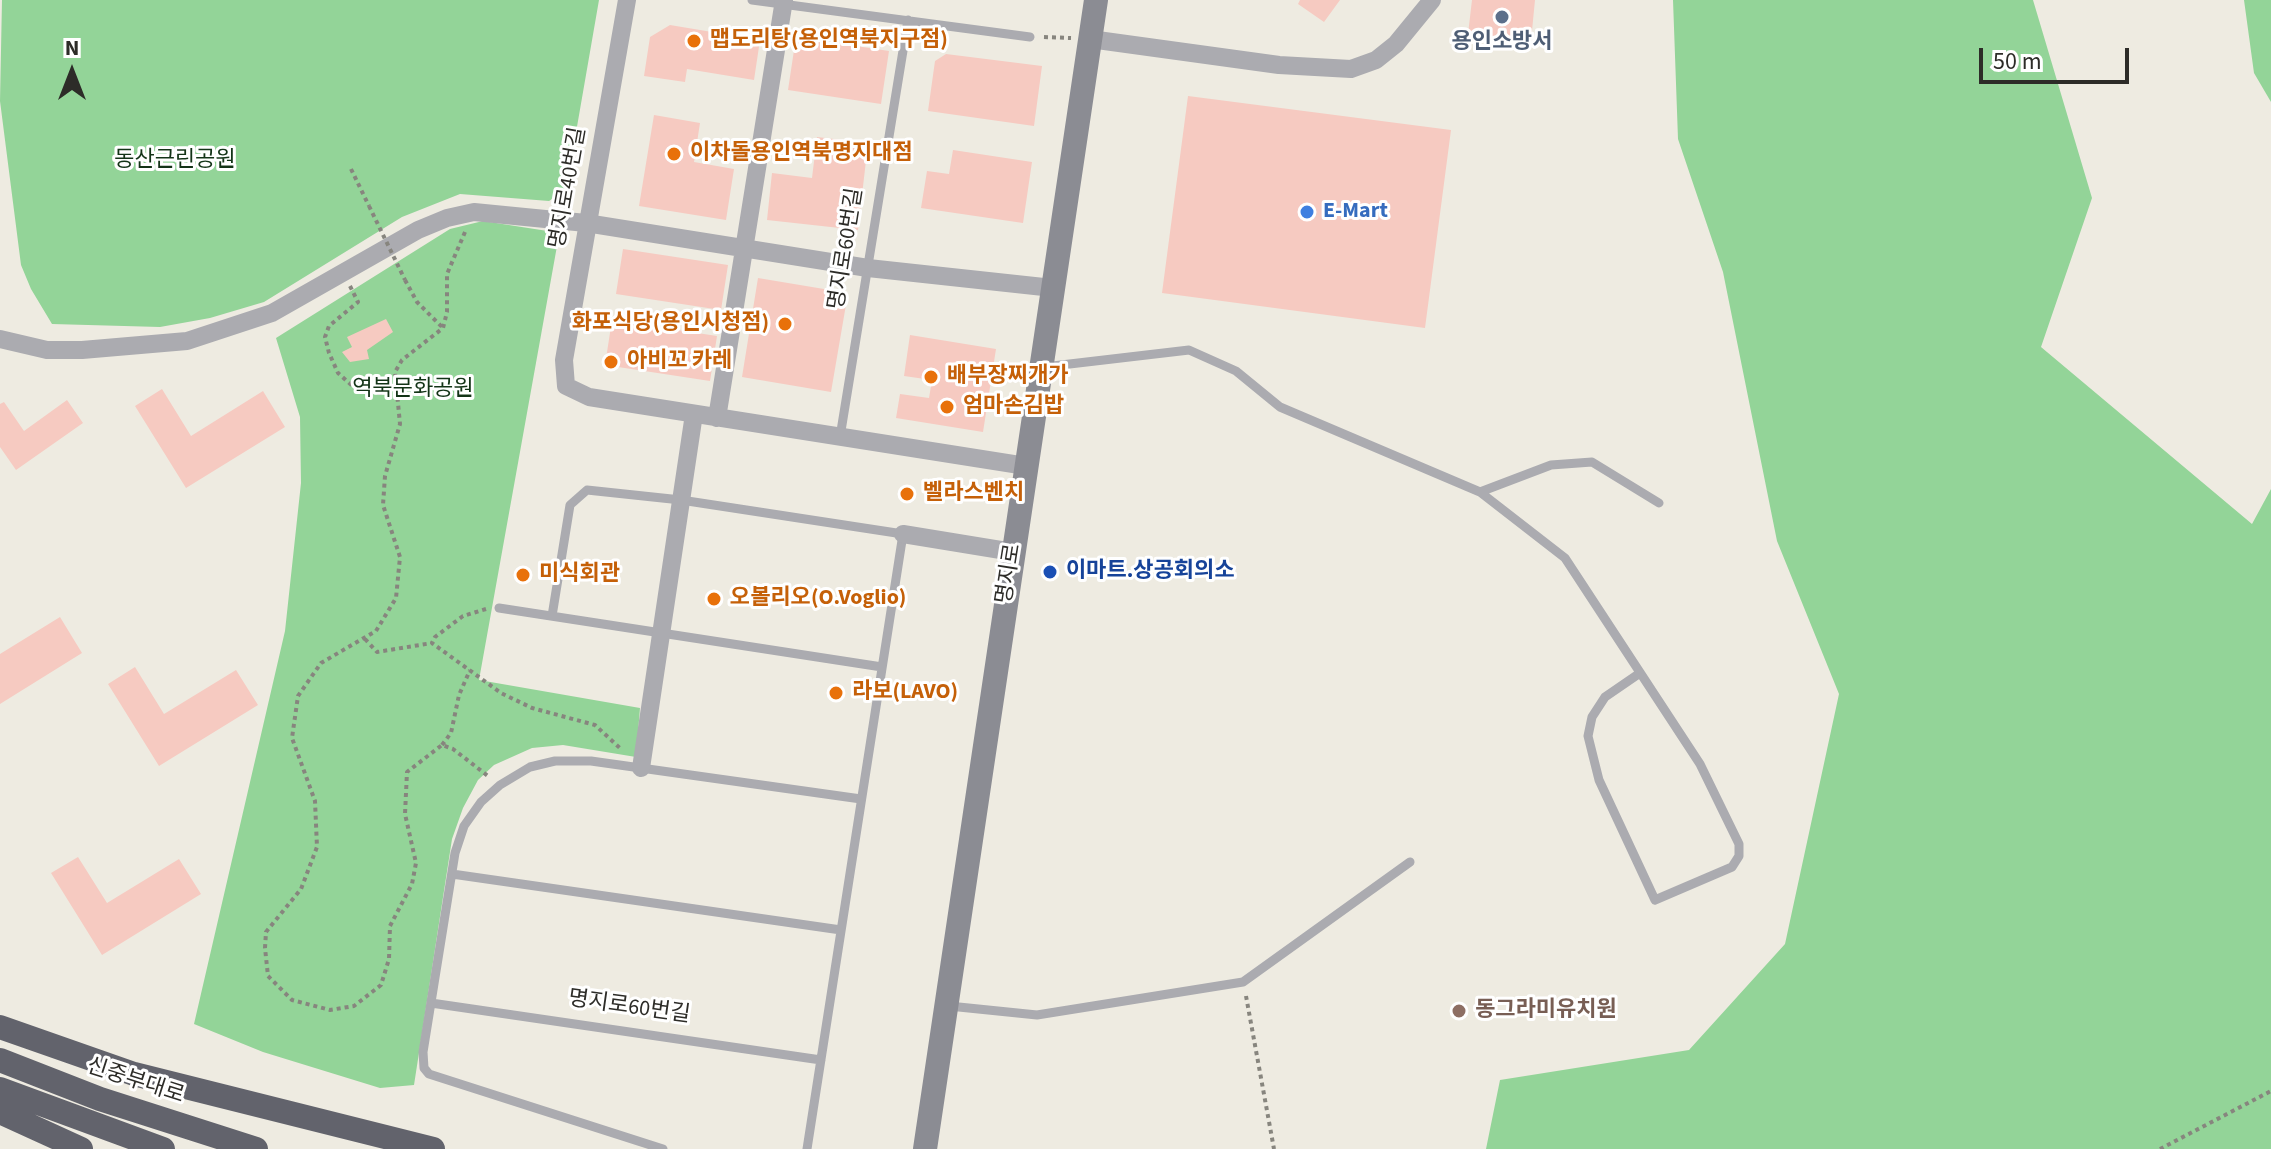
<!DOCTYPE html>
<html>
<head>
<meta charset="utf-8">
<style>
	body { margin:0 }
	#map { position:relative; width:2271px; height:1149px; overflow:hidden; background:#eeebe1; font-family:"Source Sans 3",sans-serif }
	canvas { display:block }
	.north { position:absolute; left:32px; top:32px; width:80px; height:80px; -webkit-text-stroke:6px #fff; paint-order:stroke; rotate:0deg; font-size:22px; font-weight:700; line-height:32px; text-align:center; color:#2d2c28 }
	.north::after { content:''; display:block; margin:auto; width:28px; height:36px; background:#2d2c28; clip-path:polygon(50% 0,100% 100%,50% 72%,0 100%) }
	.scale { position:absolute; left:1979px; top:48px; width:150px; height:36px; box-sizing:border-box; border:4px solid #2d2c28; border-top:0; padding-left:10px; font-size:24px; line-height:28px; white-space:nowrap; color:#2d2c28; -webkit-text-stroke:6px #fff; paint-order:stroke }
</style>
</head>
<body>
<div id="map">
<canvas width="2271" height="1149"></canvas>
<div class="north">N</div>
<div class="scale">50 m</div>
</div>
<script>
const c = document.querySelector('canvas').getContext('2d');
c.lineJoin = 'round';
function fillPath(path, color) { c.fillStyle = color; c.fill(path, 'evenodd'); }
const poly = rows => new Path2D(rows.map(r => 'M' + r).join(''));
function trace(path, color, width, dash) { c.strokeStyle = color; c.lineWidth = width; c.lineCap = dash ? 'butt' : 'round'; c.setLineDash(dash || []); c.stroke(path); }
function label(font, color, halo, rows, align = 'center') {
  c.font = font + ' "Source Sans 3","Noto Sans KR",sans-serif'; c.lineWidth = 6; c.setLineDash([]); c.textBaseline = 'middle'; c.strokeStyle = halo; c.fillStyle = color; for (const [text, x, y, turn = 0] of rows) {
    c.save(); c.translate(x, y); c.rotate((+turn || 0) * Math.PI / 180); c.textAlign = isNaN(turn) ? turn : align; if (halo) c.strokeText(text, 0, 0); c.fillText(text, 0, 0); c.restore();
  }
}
const green = poly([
	[2,0,599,0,566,190,549,201,460,194,402,217,264,302,210,318,160,327,52,324,31,289,21,265,0,101],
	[1673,0,2033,0,2092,198,2041,347,2252,524,2271,489,2271,1149,1486,1149,1500,1080,1689,1050,1785,944,1839,694,1777,541,1723,272,1678,139],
	[2244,0,2271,0,2271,102,2254,73],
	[483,221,554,232,557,246,479,680,640,708,636,757,563,745,532,748,494,765,478,780,463,808,452,839,414,1085,380,1088,263,1052,194,1024,285,631,301,483,300,417,276,338,450,229]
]);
const building = poly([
	[1300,0,1340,0,1324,22,1298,4],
	[1472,0,1535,0,1531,41,1468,34],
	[670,25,760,40,754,80,687,69,685,82,644,76,650,37],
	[796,37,889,51,881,104,788,90],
	[946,54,1042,66,1034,126,928,111,935,61],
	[1188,96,1451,130,1425,328,1162,293],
	[654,115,700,123,694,162,734,169,726,220,639,206],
	[817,137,868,143,858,230,767,220,772,173,812,178],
	[953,150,1032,162,1023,223,921,208,927,171,949,174],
	[623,249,728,265,721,310,616,294],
	[758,278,848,293,831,392,742,377],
	[386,319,393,332,367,350,369,359,350,362,342,352,352,347,347,337],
	[612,320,717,336,710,381,605,365],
	[910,335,996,349,983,432,896,418,900,394,929,398,932,380,904,376],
	[162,389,191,436,263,391,285,427,186,488,135,406],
	[67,400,83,423,16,470,0,447,0,404,4,402,24,431],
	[60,617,82,653,0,704,0,654],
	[135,667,164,714,236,670,258,705,159,766,108,684],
	[78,857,107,903,179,859,201,894,102,955,51,873]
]);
const path = poly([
	[1044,37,1071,38],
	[351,169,369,206],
	[465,232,447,274,447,312,443,328,402,360,395,372,400,424,385,476,383,505,400,557,396,598,376,631,321,663,298,696,292,738,315,801,317,847,301,889,266,932,265,948,268,976,292,1000,330,1010,354,1006,381,985,389,959,390,926,412,884,416,863,405,814,407,772,442,745,453,749,488,776],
	[405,280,417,302,443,328],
	[350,286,358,302,329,326,325,337,329,353,338,373,358,391,381,393,394,386],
	[486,609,463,616,435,637,432,643,501,693,532,708,595,725,622,750],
	[365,639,377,652,432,643],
	[442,745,451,733,459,695,470,670],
	[1246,996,1274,1149],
	[2160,1149,2271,1091]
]);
const lane = poly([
	[752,0,1030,37],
	[1044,367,1189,350,1236,371,1280,407,1480,492,1551,465,1592,462,1659,503],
	[840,437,908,20],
	[1480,492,1565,558,1700,764,1739,844,1739,856,1732,867,1655,900,1599,780,1588,736,1592,717,1605,697,1640,673],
	[499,608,882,667],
	[552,616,570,505,587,490,681,500,903,534,807,1149],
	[452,874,841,930],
	[431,1003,821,1060],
	[949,1006,1037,1015,1243,982,1410,862],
	[663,1149,429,1074,424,1068,423,1052,455,853,464,826,481,802,500,785,530,767,555,761,591,761,861,799]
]);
const street = poly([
	[627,0,564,360,566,386,589,397,1026,466],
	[1090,39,1279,65,1351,69,1376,60,1396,44,1432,0],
	[0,339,47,350,82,350,187,341,272,313,418,230,447,218,474,212,586,223,868,268,1053,288],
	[717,418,784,0],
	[903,534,1013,552],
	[641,768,694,414]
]);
const secondary = poly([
	[925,1149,1096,0]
]);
const highway = poly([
	[0,1027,134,1074,433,1149],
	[0,1060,100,1099,256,1149],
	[0,1089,163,1149],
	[0,1112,81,1149]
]);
const pathBridge = poly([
	[369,206,405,280]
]);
const markers = [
	[1502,17,8,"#5c6f8a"],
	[694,41,8,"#e8710a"],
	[674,154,8,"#e8710a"],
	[1307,212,8,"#3f7fe0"],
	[785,324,8,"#e8710a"],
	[611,362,8,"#e8710a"],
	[931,377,8,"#e8710a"],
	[947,407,8,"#e8710a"],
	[907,494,8,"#e8710a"],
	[1050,572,8,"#1a4fb4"],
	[523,575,8,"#e8710a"],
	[714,599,8,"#e8710a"],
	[836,693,8,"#e8710a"],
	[1459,1011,8,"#8d6e63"]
];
const foodNames = [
	["맵도리탕(용인역북지구점)",710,41],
	["이차돌용인역북명지대점",690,154],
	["화포식당(용인시청점)",769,324,"right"],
	["아비꼬 카레",627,362],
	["배부장찌개가",947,377],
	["엄마손김밥",963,407],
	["벨라스벤치",923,494],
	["미식회관",539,575],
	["오볼리오(O.Voglio)",730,599],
	["라보(LAVO)",852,693]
];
const serviceNames = [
	["용인소방서",1502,43]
];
const parkNames = [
	["동산근린공원",175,161],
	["역북문화공원",413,390]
];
const streetNames = [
	["명지로40번길",569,188,-80],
	["명지로60번길",847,249,-81],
	["명지로",1010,574,-81],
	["명지로60번길",629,1008,8],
	["신중부대로",135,1082,18]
];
const shopNames = [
	["E-Mart",1323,212]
];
const transitNames = [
	["이마트.상공회의소",1066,572]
];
const educationNames = [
	["동그라미유치원",1475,1011]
];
fillPath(green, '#93d498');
fillPath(building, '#f6cac1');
trace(path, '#87857e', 4, [4, 4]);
trace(lane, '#ababb0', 9);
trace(street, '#ababb0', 18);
trace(secondary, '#8b8c93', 24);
trace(highway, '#62636c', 24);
trace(pathBridge, '#87857e', 4, [4, 4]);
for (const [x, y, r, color] of markers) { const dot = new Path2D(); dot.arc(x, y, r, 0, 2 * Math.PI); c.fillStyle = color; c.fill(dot); trace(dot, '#fff', 3); }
label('bold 22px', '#c56008', '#fff', foodNames, 'left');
label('bold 22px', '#4e5e75', '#fff', serviceNames);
label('22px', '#133417', '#fff', parkNames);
label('22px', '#2d2c28', '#fff', streetNames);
label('bold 22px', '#366cbe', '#fff', shopNames, 'left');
label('bold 22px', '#164399', '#fff', transitNames, 'left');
label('bold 22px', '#785e54', '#fff', educationNames, 'left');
</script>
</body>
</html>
